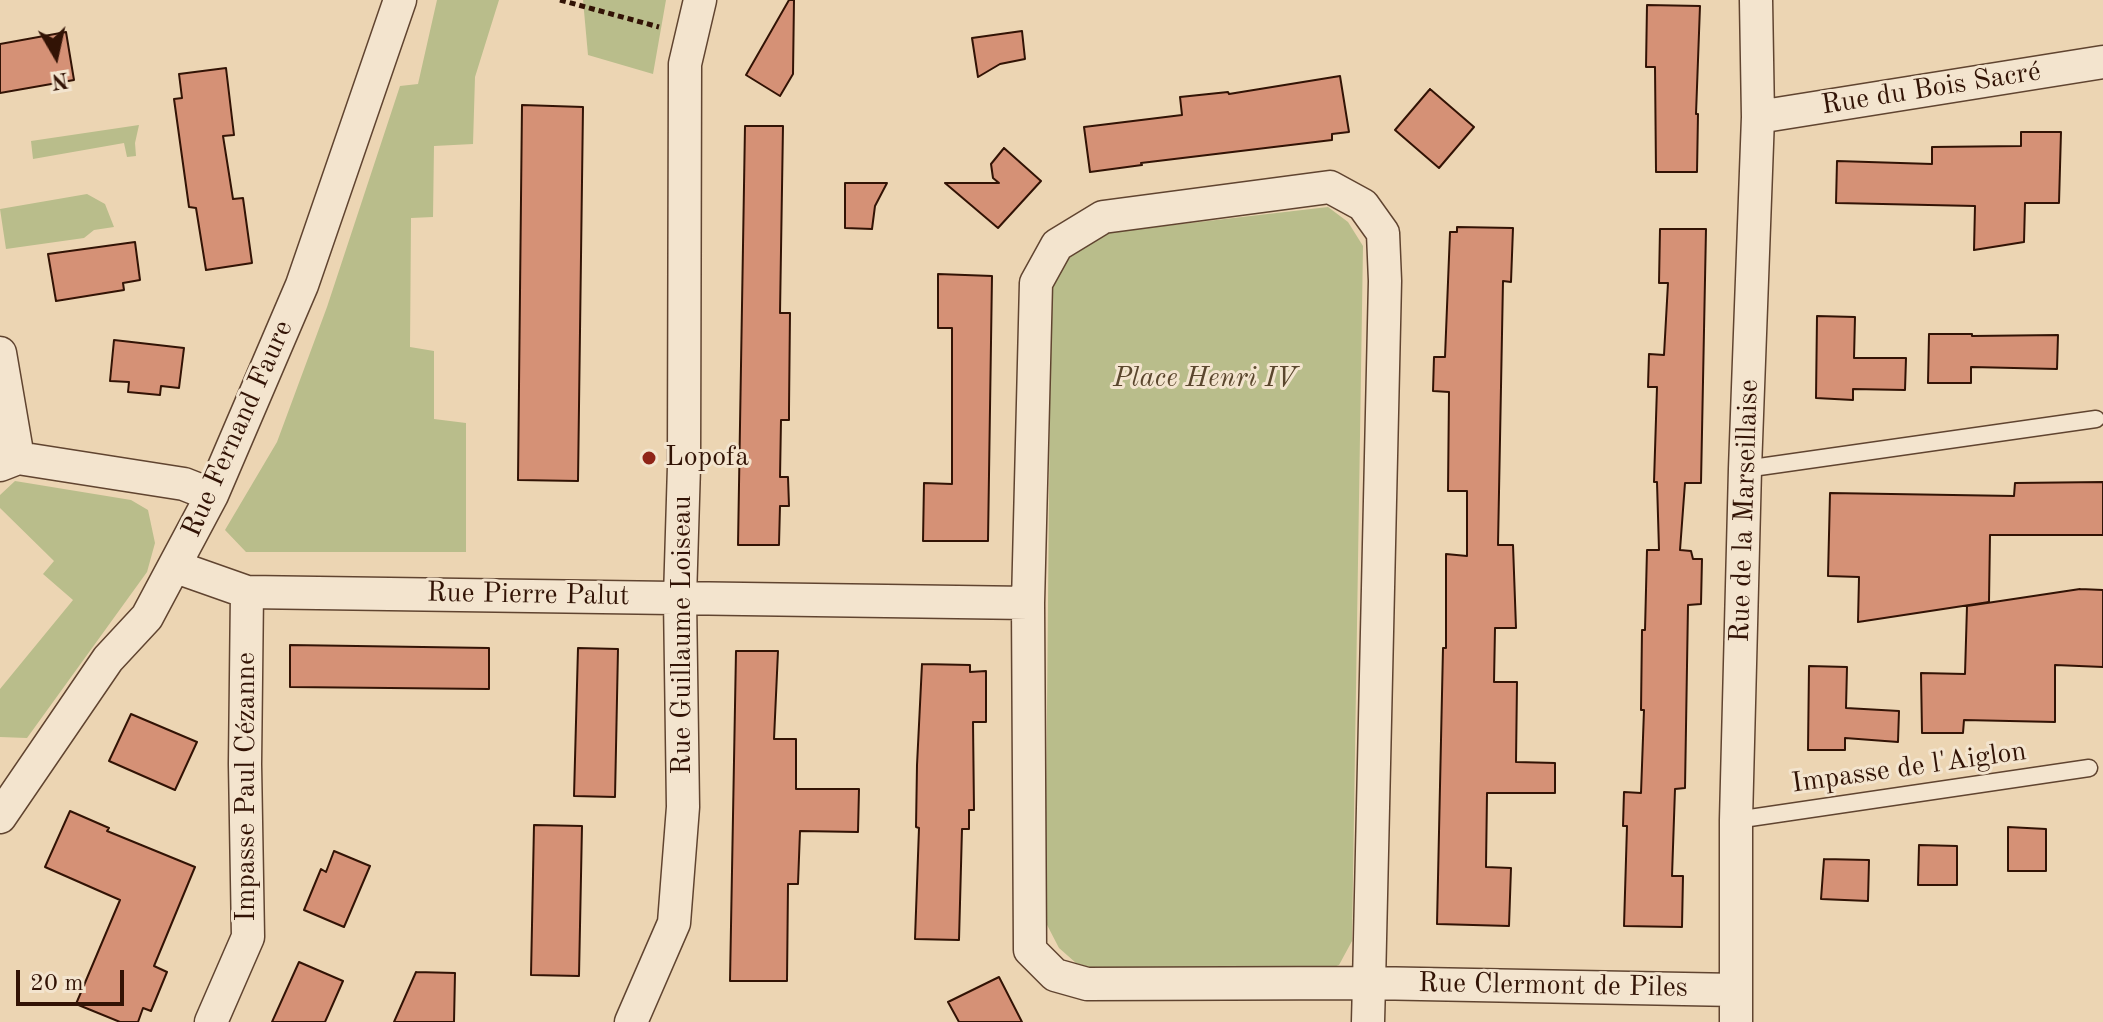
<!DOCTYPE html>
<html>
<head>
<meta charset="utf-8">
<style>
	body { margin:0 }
	#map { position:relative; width:2103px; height:1022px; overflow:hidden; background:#ecd5b3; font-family:"Old Standard TT",serif }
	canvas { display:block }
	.north { position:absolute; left:16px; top:16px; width:80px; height:80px; -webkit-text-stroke:6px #f3e4ce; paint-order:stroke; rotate:171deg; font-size:22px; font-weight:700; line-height:32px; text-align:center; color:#321305 }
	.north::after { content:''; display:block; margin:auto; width:28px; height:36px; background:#321305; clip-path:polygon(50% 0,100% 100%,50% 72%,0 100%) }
	.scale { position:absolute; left:16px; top:970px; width:108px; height:36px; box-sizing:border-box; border:4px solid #321305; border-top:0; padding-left:10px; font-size:24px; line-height:28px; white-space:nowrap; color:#321305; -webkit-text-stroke:6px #f3e4ce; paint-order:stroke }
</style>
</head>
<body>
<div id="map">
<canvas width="2103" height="1022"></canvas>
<div class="north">N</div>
<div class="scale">20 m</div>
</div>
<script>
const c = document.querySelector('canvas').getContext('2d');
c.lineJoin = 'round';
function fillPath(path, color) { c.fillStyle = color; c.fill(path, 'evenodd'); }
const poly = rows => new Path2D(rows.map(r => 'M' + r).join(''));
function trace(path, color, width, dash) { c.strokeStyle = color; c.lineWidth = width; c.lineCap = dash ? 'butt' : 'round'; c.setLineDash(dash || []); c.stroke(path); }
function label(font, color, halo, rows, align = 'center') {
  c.font = font + ' "Old Standard TT",serif'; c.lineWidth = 6; c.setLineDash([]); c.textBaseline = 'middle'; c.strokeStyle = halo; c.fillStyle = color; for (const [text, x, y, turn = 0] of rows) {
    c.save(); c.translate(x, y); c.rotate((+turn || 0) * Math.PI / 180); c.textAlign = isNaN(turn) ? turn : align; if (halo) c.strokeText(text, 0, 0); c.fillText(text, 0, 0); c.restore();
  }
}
const green = poly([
	[437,0,499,0,475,77,473,144,434,146,433,217,411,218,410,347,434,351,434,419,466,423,466,552,246,552,225,530,277,442,327,307,400,86,418,84],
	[583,0,666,0,653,74,588,55],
	[139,125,135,143,136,156,127,157,124,143,33,159,31,141],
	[87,194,105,204,114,227,94,230,84,238,6,249,0,209],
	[1328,207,1348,222,1363,246,1352,941,1339,965,1316,974,1099,970,1076,963,1059,948,1045,921,1051,281,1062,253,1096,234],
	[15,481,131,500,148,510,155,543,147,572,27,738,0,737,0,689,73,600,43,574,54,561,0,508,0,495]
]);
const building = poly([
	[789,0,794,0,793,74,780,96,746,75,789,0],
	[1647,5,1700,6,1696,114,1698,114,1697,172,1656,172,1655,67,1646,67,1647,5],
	[1022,31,1025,59,1000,64,978,77,972,38,1022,31],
	[66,32,74,80,0,93,0,44,66,32],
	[226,68,234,135,223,136,233,199,243,198,252,263,206,270,196,208,189,207,174,99,182,98,179,74,226,68],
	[1340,76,1349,132,1332,134,1332,140,1141,163,1142,165,1090,172,1084,127,1182,115,1180,97,1228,92,1229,94,1340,76],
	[1430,89,1474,127,1439,168,1395,130,1430,89],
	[522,105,583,107,578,481,518,480,522,105],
	[745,126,783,126,780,313,790,313,789,409,789,420,781,420,780,477,788,477,789,506,780,506,779,545,738,545,745,126],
	[2021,132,2061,132,2059,203,2025,203,2024,242,1974,250,1975,206,1836,203,1837,161,1932,164,1932,147,2021,146,2021,132],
	[1004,148,1041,181,998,228,945,183,999,183,993,178,991,164,1004,148],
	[845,183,887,183,875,206,872,229,845,228,845,183],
	[1457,227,1513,228,1511,282,1503,281,1498,545,1513,545,1516,628,1495,628,1494,682,1517,682,1516,762,1555,763,1555,793,1487,793,1486,867,1511,868,1509,926,1437,924,1443,648,1446,648,1446,554,1467,556,1467,491,1448,491,1449,392,1433,391,1434,357,1445,357,1450,232,1457,232,1457,227],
	[1660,229,1706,229,1701,483,1685,483,1680,550,1691,551,1693,559,1702,559,1701,604,1688,605,1685,788,1675,789,1672,876,1683,876,1682,927,1624,926,1627,826,1623,826,1624,792,1641,793,1644,710,1641,710,1642,630,1645,630,1647,550,1659,550,1657,482,1654,482,1657,387,1648,387,1649,354,1664,355,1668,283,1659,283,1660,229],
	[135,242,140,280,123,283,124,290,56,301,48,254,135,242],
	[938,274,992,276,988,541,923,541,924,483,952,484,952,328,938,328,938,274],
	[1817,316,1855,317,1854,358,1906,358,1905,390,1853,389,1853,400,1816,398,1817,316],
	[1929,334,1972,334,1972,336,2058,335,2057,369,1971,367,1971,383,1928,383,1929,334],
	[114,340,184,348,179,388,161,386,160,395,128,392,129,382,110,381,114,340],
	[2103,482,2103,535,1990,535,1989,602,1858,622,1859,577,1828,576,1830,493,2014,496,2015,483,2103,482],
	[2080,589,2103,590,2103,667,2055,665,2055,722,1964,720,1963,733,1922,733,1921,673,1965,674,1967,606,2080,589],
	[290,645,489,648,489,689,290,687,290,645],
	[578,648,618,649,615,797,574,796,578,648],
	[736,651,778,651,774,739,796,739,796,789,859,789,858,832,800,831,798,884,788,884,787,981,730,981,736,651],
	[922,664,970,665,970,672,986,671,986,722,973,722,974,810,969,810,969,829,962,829,959,940,915,939,919,828,916,827,917,765,922,664],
	[1809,666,1847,667,1846,708,1899,711,1898,742,1845,738,1845,750,1808,750,1809,666],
	[131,714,197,742,175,790,109,761,131,714],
	[70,811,109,828,107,831,195,867,154,966,167,972,151,1011,143,1008,138,1022,120,1022,76,1004,120,900,45,867,70,811],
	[534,825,582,826,579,976,531,975,534,825],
	[2008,827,2046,829,2046,871,2008,871,2008,827],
	[1919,845,1957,846,1957,885,1918,885,1919,845],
	[334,851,370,866,344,927,304,910,321,869,326,872,334,851],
	[1824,859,1869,860,1868,901,1821,899,1824,859],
	[299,962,343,981,325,1022,272,1022,299,962],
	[416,972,455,973,454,1022,394,1022,416,972],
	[999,977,1022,1022,959,1022,948,1002,999,977]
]);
const path = poly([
	[560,0,659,27]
]);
const service = poly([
	[1745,469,2096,419],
	[1736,820,2089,768]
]);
const minor = poly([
	[1758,117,2103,62],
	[0,353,18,458],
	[0,465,18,458,184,484,212,495],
	[176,567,247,592,1028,603],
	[0,817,108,659,147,617,212,495,302,285,400,0],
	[211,1022,248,937,245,764,247,592],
	[631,1022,674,923,683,807,680,598,684,466,685,64,700,0],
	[1368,1022,1369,983,1385,281,1383,233,1363,205,1330,187,1103,217,1057,245,1036,283,1028,603,1030,950,1055,975,1087,984,1369,983,1736,990],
	[1736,1022,1736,820,1745,469,1758,117,1756,0]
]);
const markers = [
	[649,458,8,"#8f2418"]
];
const streetNames = [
	["Rue du Bois Sacré",1931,89,-9],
	["Rue Fernand Faure",238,429,-66],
	["Rue de la Marseillaise",1745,511,-88],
	["Rue Pierre Palut",528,595,1],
	["Rue Guillaume Loiseau",683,635,-90],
	["Impasse de l'Aiglon",1909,768,-8],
	["Impasse Paul Cézanne",247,787,-90],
	["Rue Clermont de Piles",1553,986,1]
];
const parkNames = [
	["Place Henri IV",1205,379]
];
const poiNames = [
	["Lopofa",665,458]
];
fillPath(green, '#b9bd8b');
fillPath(building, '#d59176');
trace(building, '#321305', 2);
trace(service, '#604430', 19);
trace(minor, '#604430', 35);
trace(path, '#321305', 5, [6, 4]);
trace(service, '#f3e4ce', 16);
trace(minor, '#f3e4ce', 32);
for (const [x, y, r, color] of markers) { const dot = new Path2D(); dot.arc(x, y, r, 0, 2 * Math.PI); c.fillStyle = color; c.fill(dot); trace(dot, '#f3e4ce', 3); }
label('28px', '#321305', '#f3e4ce', streetNames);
label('italic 28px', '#5a462d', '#f3e4ce', parkNames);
label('28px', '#321305', '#f3e4ce', poiNames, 'left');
</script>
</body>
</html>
